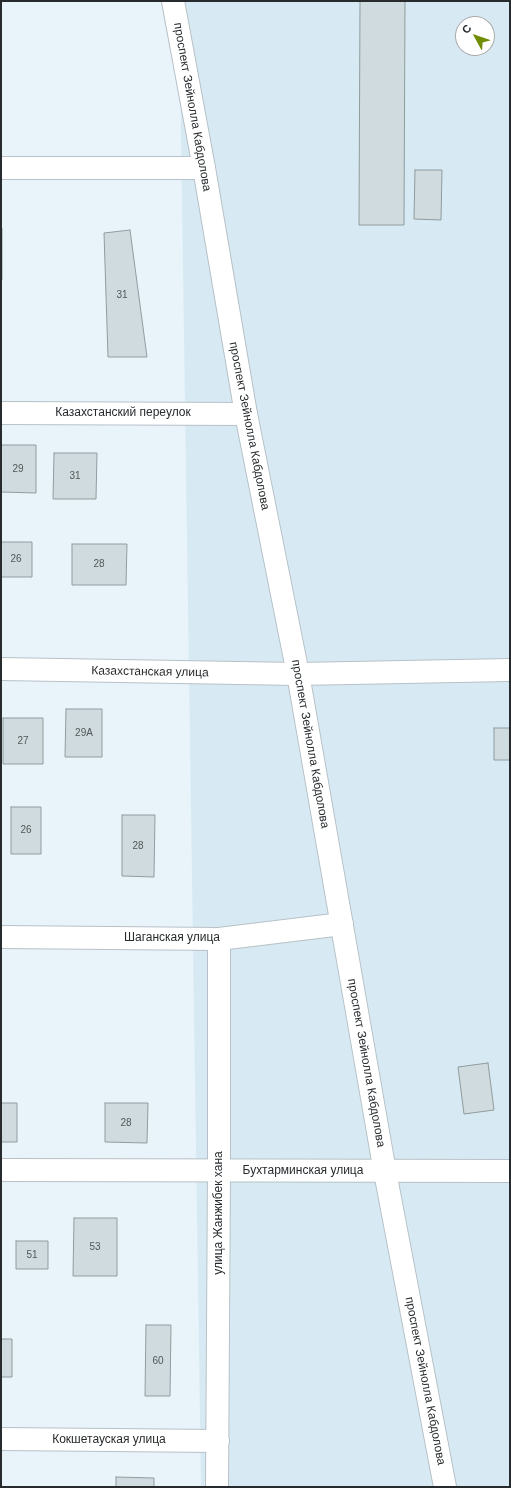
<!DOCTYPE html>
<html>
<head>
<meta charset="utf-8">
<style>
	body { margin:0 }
	#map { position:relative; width:511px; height:1488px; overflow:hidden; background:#e9f4fa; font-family:Arial,sans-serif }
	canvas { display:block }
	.frame { position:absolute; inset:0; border:2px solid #272b2d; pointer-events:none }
	.north { position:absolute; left:455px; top:16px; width:40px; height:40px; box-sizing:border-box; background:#fff; border:1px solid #a9aaab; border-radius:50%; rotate:310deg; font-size:11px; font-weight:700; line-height:16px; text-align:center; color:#272b2d }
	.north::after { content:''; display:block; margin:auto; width:14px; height:18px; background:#718c05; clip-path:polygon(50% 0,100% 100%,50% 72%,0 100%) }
</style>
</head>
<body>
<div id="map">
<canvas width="511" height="1488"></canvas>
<div class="frame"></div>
<div class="north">С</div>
</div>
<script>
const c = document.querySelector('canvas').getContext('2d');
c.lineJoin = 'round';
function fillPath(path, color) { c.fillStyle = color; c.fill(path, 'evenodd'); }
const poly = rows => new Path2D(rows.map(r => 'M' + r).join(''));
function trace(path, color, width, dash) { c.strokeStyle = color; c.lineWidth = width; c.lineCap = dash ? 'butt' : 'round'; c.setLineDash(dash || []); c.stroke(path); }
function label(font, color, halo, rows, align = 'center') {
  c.font = font + ' Arial,sans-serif'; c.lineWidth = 3; c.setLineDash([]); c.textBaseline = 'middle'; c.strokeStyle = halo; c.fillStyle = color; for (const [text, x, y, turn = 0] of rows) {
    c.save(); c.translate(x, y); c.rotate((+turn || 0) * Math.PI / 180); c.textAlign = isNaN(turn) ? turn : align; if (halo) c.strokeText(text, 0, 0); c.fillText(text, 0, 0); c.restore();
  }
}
const built = poly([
	[179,1,510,1,510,1487,201,1487],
	[463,24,487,24,487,48,463,48]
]);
const building = poly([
	[360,1,405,1,404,225,359,225,360,1],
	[415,170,442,170,441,220,414,219,415,170],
	[1,228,2,228,2,280,1,280,1,228],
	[130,230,147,357,108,357,104,233,130,230],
	[1,445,36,445,36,493,1,492,1,445],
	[54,453,97,453,96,499,53,499,54,453],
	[1,542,32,542,32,577,1,577,1,542],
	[72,544,127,544,126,585,72,585,72,544],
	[66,709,102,709,102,757,65,757,66,709],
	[3,718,43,718,43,764,3,764,3,718],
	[494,728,510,728,510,760,494,760,494,728],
	[11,807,41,807,41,854,11,854,11,807],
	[122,815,155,815,154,877,122,876,122,815],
	[488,1063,494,1110,464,1114,458,1067,488,1063],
	[1,1103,17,1103,17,1142,1,1142,1,1103],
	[105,1103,148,1103,147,1143,105,1142,105,1103],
	[74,1218,117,1218,117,1276,73,1276,74,1218],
	[16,1241,48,1241,48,1269,16,1269,16,1241],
	[146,1325,171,1325,170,1396,145,1396,146,1325],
	[1,1339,12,1339,12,1377,1,1377,1,1339],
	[116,1477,154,1478,154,1487,116,1487,116,1477]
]);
const minor = poly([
	[1,168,204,168],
	[1,413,246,414],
	[1,669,298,674,510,670],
	[1,937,219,939,342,924],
	[1,1170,510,1171],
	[1,1439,218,1441],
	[217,1487,219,1171,219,939]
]);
const major = poly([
	[173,1,204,168,246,414,298,674,385,1172,445,1487]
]);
const numberNames = [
	["31",122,295],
	["29",18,469],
	["31",75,476],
	["26",16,559],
	["28",99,564],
	["29А",84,733],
	["27",23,741],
	["26",26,830],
	["28",138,846],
	["28",126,1123],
	["53",95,1247],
	["51",32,1255],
	["60",158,1361]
];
const streetNames = [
	["проспект Зейнолла Кабдолова",192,107,80],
	["Казахстанский переулок",123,413],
	["проспект Зейнолла Кабдолова",249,426,79],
	["Казахстанская улица",150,672,1],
	["проспект Зейнолла Кабдолова",310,744,80],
	["Шаганская улица",172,938],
	["проспект Зейнолла Кабдолова",366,1063,80],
	["Бухтарминская улица",303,1171],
	["улица Жанжибек хана",219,1213,-90],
	["проспект Зейнолла Кабдолова",425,1381,79],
	["Кокшетауская улица",109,1440]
];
fillPath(built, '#d7eaf4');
fillPath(building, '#cfdbde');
trace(building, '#909c9e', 1);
trace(minor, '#b7c1c7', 24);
trace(major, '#b7c1c7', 24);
trace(minor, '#fff', 22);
trace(major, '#fff', 22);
label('10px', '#515759', null, numberNames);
label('12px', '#272b2d', '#fff', streetNames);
</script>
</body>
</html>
